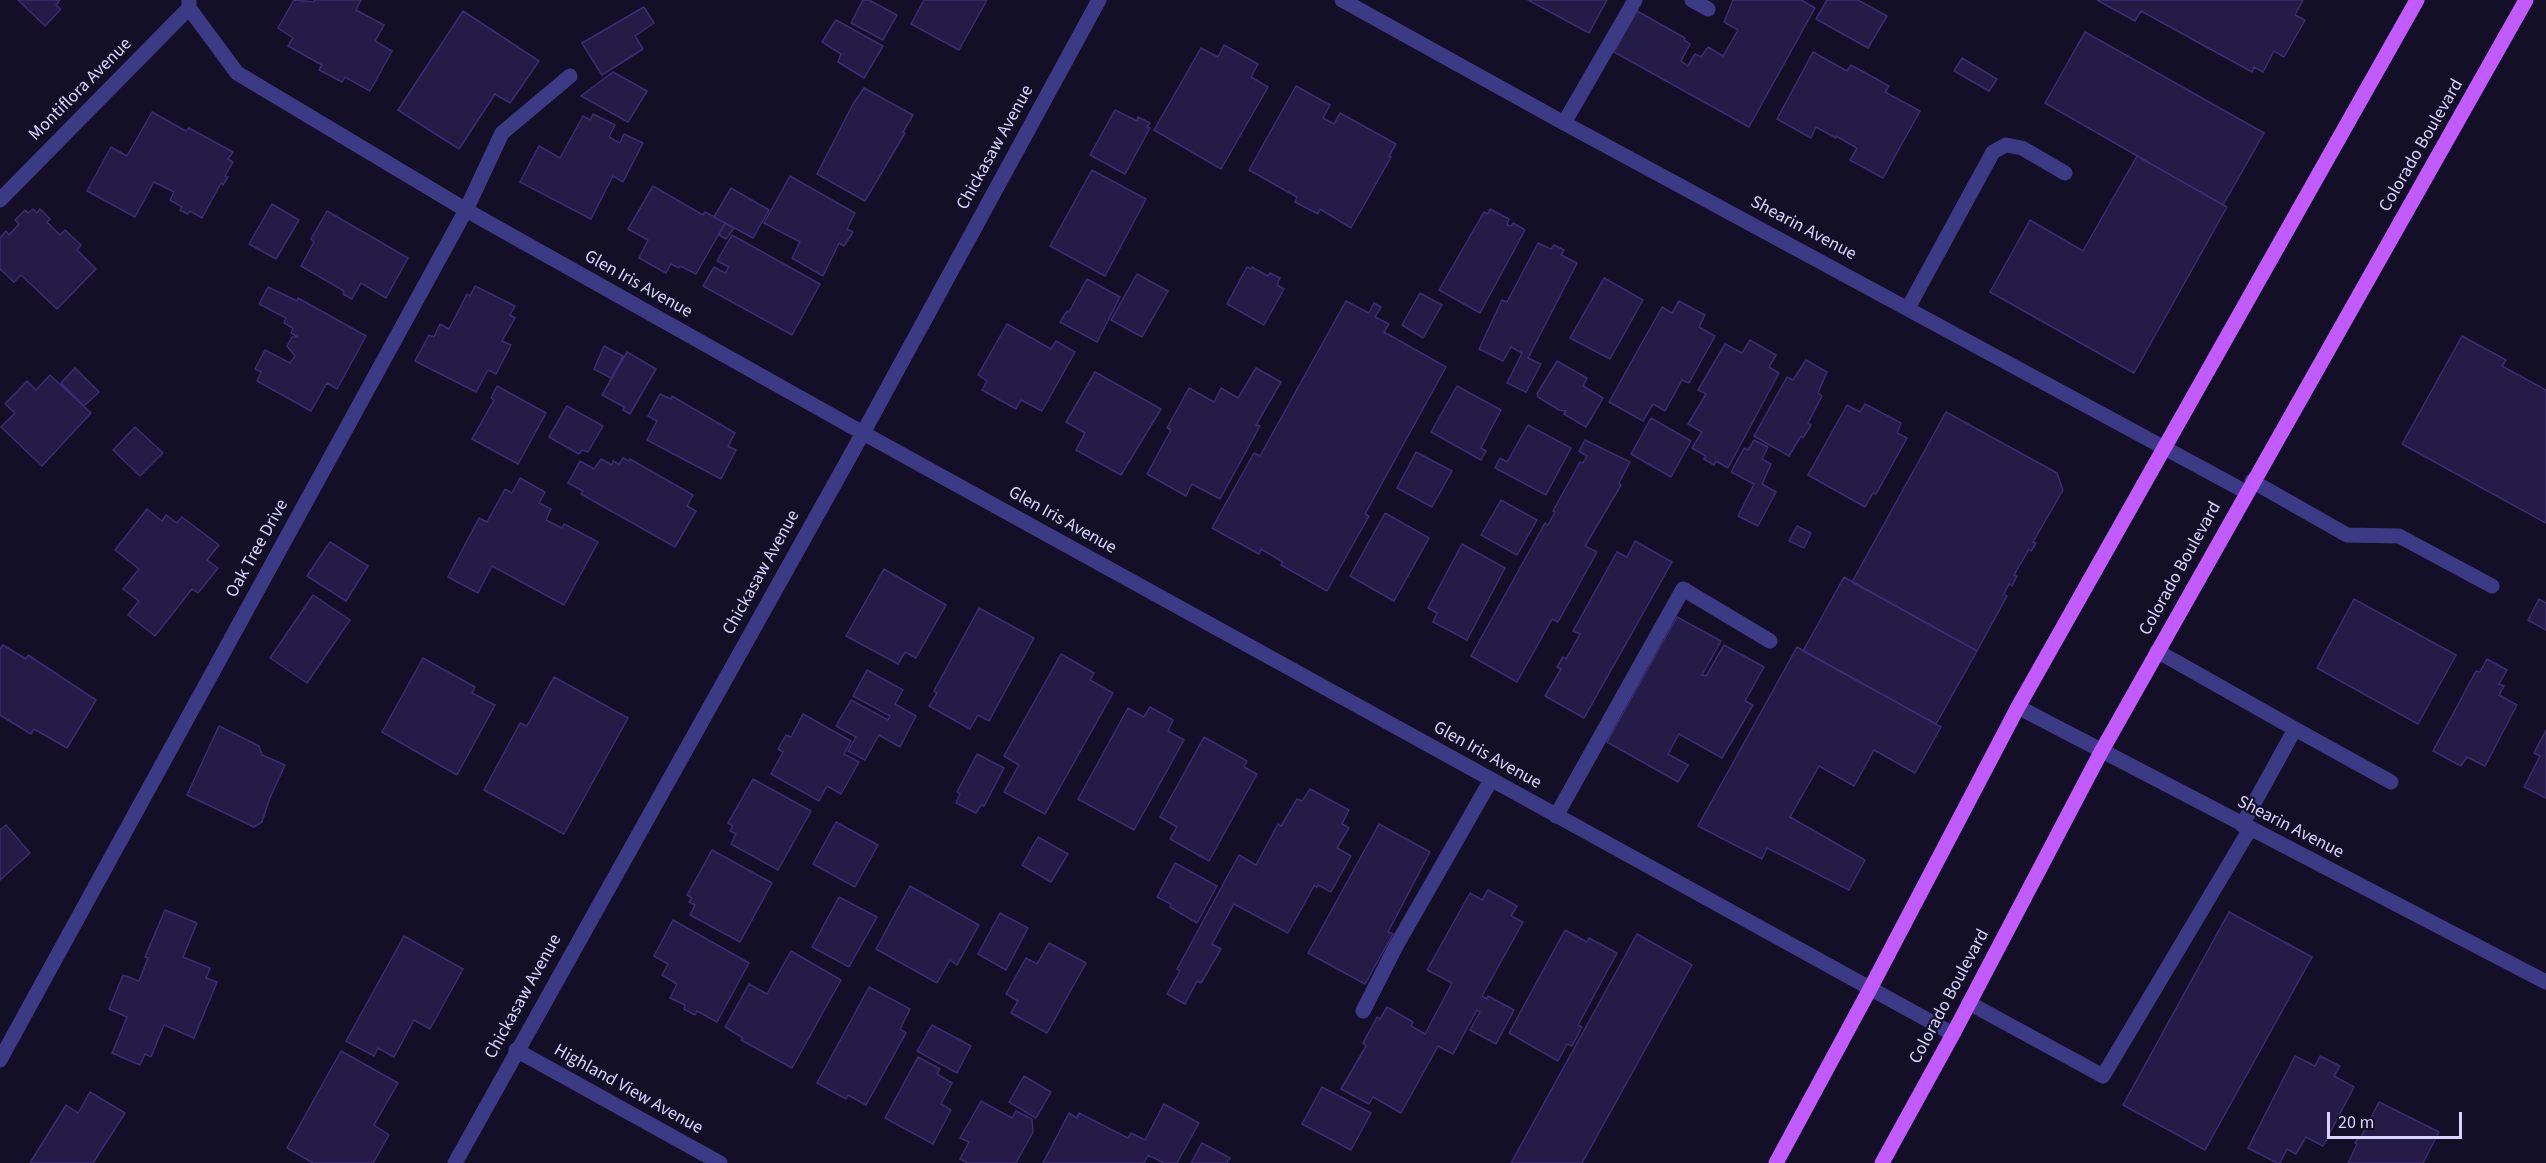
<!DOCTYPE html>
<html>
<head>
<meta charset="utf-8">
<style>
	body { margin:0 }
	#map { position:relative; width:2546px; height:1163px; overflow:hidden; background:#130f26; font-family:"Source Sans 3",sans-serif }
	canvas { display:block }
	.scale { position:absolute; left:2327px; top:1112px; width:135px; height:27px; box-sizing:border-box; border:3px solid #d9d4ff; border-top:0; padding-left:8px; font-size:18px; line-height:21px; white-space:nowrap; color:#d9d4ff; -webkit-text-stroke:4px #130f26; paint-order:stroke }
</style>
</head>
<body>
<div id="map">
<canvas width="2546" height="1163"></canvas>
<div class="scale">20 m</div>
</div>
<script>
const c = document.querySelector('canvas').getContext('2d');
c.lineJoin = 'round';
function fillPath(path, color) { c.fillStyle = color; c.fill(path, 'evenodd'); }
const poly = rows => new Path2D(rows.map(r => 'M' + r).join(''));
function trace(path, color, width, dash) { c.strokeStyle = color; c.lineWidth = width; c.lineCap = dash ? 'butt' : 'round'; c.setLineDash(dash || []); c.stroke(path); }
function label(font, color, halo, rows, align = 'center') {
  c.font = font + ' "Source Sans 3",sans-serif'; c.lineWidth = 4.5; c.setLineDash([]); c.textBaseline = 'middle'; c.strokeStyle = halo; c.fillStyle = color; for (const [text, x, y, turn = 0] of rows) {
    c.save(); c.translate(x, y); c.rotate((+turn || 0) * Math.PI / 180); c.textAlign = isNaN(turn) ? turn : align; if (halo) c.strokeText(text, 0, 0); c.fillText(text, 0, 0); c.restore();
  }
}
const building = poly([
	[18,0,60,0,56,5,61,9,45,26,18,0],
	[294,0,314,2,315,0,361,0,356,10,384,25,375,41,392,51,370,91,345,77,342,82,319,70,322,65,288,46,293,38,278,28,294,0],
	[863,0,869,0,897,15,883,40,851,23,863,0],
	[924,0,987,0,959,50,911,24,924,0],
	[1528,0,1607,0,1589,33,1528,0],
	[1733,0,1801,0,1815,8,1749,127,1614,52,1637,11,1685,38,1684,40,1690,44,1681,61,1688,66,1695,54,1701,57,1708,47,1723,56,1738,30,1724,22,1733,0],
	[1827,0,1858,0,1887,16,1868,48,1816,19,1827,0],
	[2097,0,2303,0,2295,15,2305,20,2284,57,2274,51,2263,72,2254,67,2252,72,2141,11,2135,21,2097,0],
	[644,7,654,23,635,36,643,49,602,75,582,43,644,7],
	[463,11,539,61,510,103,495,94,459,149,398,110,463,11],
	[836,20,883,46,864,78,838,62,841,54,822,42,836,20],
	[2085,32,2264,133,2223,205,2045,103,2085,32],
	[1224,45,1258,64,1251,77,1268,87,1221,169,1154,130,1201,48,1218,57,1224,45],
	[1813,52,1847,71,1851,65,1889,86,1885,92,1920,111,1883,178,1850,160,1857,148,1836,136,1836,138,1816,127,1811,138,1777,119,1813,52],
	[1962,58,1997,79,1989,91,1954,71,1962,58],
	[613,72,647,91,628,122,581,96,613,72],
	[1296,86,1330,105,1323,118,1334,124,1340,113,1396,144,1389,156,1391,157,1351,228,1320,209,1318,214,1295,202,1297,197,1249,170,1296,86],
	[864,88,913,115,903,132,905,133,865,201,817,174,853,104,864,88],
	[1115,110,1137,121,1138,117,1150,123,1147,127,1150,128,1125,174,1090,155,1115,110],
	[152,112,186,131,189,128,233,152,228,159,233,162,225,176,228,177,223,185,221,183,202,218,190,211,188,214,180,210,182,207,170,200,174,192,154,182,135,217,87,191,111,147,127,156,152,112],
	[593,114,615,125,609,137,620,143,624,134,643,143,623,182,613,176,591,219,520,182,539,146,560,158,583,116,590,120,593,114],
	[2137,156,2227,207,2134,373,1990,292,2030,220,2083,251,2137,156],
	[1092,170,1146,199,1105,276,1050,246,1092,170],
	[790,176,855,213,847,229,853,232,844,246,839,243,823,276,792,258,800,242,764,223,790,176],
	[653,186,703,215,705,212,725,223,696,274,680,266,679,268,671,264,666,273,639,258,648,240,628,229,653,186],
	[731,188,769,210,753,238,714,217,731,188],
	[272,204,299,220,276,259,249,244,272,204],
	[33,209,37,213,40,209,50,219,47,222,60,235,65,230,81,245,77,250,96,269,57,309,21,275,14,282,0,269,0,238,6,231,9,235,19,224,15,220,25,210,28,213,33,209],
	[1490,209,1509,219,1507,225,1511,226,1513,223,1525,230,1480,313,1439,290,1484,212,1488,214,1490,209],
	[327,211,408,258,386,298,361,283,352,299,343,294,344,291,301,266,314,242,311,239,327,211],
	[725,223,734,228,726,239,719,235,725,223],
	[732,235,820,284,792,335,703,286,714,267,725,273,729,267,717,261,732,235],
	[1538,243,1551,249,1554,245,1564,250,1561,255,1577,263,1528,358,1541,364,1526,392,1507,383,1522,353,1511,347,1503,361,1479,349,1502,300,1507,302,1538,243],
	[1247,267,1251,269,1252,267,1268,276,1270,273,1280,278,1277,285,1284,289,1264,325,1227,304,1247,267],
	[1137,274,1168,291,1142,337,1111,320,1137,274],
	[1604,278,1643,300,1610,359,1570,338,1604,278],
	[1087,279,1120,297,1097,342,1060,322,1067,311,1069,312,1087,279],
	[475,286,515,306,510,315,515,318,502,341,511,345,496,374,488,370,476,392,415,361,429,335,434,337,440,324,449,329,467,294,470,296,475,286],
	[268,287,297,301,298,298,366,336,337,389,327,383,311,411,257,381,261,372,255,369,265,350,290,363,295,356,287,346,292,337,298,337,291,333,293,328,284,323,286,318,259,304,268,287],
	[1420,293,1442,305,1423,338,1402,325,1420,293],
	[1346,301,1369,313,1374,303,1381,307,1375,317,1389,324,1384,332,1446,367,1365,514,1369,516,1327,591,1281,565,1283,562,1261,549,1259,554,1212,528,1254,453,1260,456,1346,301],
	[1679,301,1705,315,1699,327,1715,336,1689,383,1682,380,1665,411,1653,404,1643,421,1609,402,1662,307,1672,313,1679,301],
	[1007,324,1051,349,1056,341,1075,352,1042,411,1021,400,1016,409,982,390,987,381,978,375,1007,324],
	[2462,336,2506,360,2502,366,2546,390,2546,523,2402,444,2462,336],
	[1750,340,1776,355,1769,367,1779,373,1728,468,1716,461,1714,465,1704,459,1706,456,1692,448,1702,432,1688,424,1706,394,1698,390,1725,344,1742,353,1750,340],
	[604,346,623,356,611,378,594,369,604,346],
	[627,352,656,369,630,414,623,410,624,407,602,395,627,352],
	[1806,360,1827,372,1818,393,1822,396,1808,423,1811,425,1803,438,1801,436,1789,456,1754,436,1787,377,1793,380,1806,360],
	[1557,361,1587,378,1583,386,1603,398,1586,427,1564,414,1566,411,1559,410,1538,397,1537,394,1557,361],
	[75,368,99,392,84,406,61,383,75,368],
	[1256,368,1281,382,1256,425,1260,426,1220,499,1192,484,1186,496,1147,474,1171,430,1167,428,1189,388,1214,402,1221,388,1238,398,1256,368],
	[1095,372,1161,409,1121,475,1076,450,1085,433,1066,422,1095,372],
	[50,375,91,413,42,466,1,427,15,413,5,404,27,381,36,390,50,375],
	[497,386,546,413,518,464,472,439,494,400,491,398,497,386],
	[1457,386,1501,410,1481,448,1486,451,1481,460,1431,432,1457,386],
	[660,394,671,399,672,396,735,433,728,446,736,450,721,479,647,440,657,421,648,416,660,394],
	[1865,404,1901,423,1897,433,1907,438,1876,494,1873,493,1865,507,1808,475,1847,405,1860,412,1865,404],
	[567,406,603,426,588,452,582,450,579,454,549,437,567,406],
	[1946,412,2057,473,2063,490,2033,542,2036,543,2031,551,2029,549,2014,575,2017,576,2012,586,2009,584,2004,594,2007,596,1977,651,1852,582,1946,412],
	[1651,418,1691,441,1671,477,1631,454,1651,418],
	[1528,425,1571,448,1546,495,1495,468,1500,458,1507,462,1528,425],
	[135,427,163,453,140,476,113,450,135,427],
	[1585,440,1630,462,1619,483,1621,485,1585,546,1597,552,1558,622,1552,619,1517,682,1471,656,1545,523,1548,525,1555,512,1553,511,1580,462,1583,463,1587,456,1579,451,1585,440],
	[1754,440,1768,447,1762,459,1771,464,1762,484,1776,492,1758,526,1738,516,1754,484,1731,472,1744,448,1748,450,1754,440],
	[1416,452,1452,471,1432,507,1397,488,1416,452],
	[623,458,629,461,630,459,693,495,687,506,696,511,675,547,581,494,583,491,568,483,580,461,594,469,601,459,612,465,613,461,619,464,623,458],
	[520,478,545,492,539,503,551,509,546,520,562,528,564,524,598,542,564,605,492,566,478,593,448,577,479,518,487,522,505,489,512,493,520,478],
	[1501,500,1537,520,1517,555,1481,535,1501,500],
	[147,509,162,521,166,515,177,523,182,517,219,545,207,560,218,568,198,593,192,589,155,636,128,615,139,601,123,589,139,569,115,550,147,509],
	[1385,513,1429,538,1394,601,1350,576,1385,513],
	[1797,526,1811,533,1804,548,1789,541,1797,526],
	[1635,541,1672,562,1584,718,1545,696,1561,669,1557,667,1563,657,1566,659,1580,634,1573,631,1617,552,1627,557,1635,541],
	[330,542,368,566,346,601,307,576,330,542],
	[1462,544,1505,568,1467,640,1433,622,1437,613,1428,608,1462,544],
	[884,569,946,605,916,658,905,652,898,664,846,636,884,569],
	[1844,577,1977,651,1936,724,1803,651,1844,577],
	[313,595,350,620,307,683,270,658,313,595],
	[2354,599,2456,655,2418,724,2317,668,2354,599],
	[2539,599,2546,603,2546,630,2528,620,2539,599],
	[979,608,1034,638,989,721,978,715,970,729,929,706,937,693,934,691,979,608],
	[1677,617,1721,641,1702,675,1706,676,1724,645,1764,667,1745,701,1753,705,1722,758,1679,734,1668,754,1688,765,1678,782,1607,742,1677,617],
	[3,645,26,659,28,655,96,700,67,748,34,729,31,734,0,715,0,649,3,645],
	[1797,647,1941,727,1915,773,1874,750,1854,786,1819,766,1790,817,1865,860,1849,890,1767,848,1762,859,1698,826,1797,647],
	[1061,654,1094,673,1090,680,1113,693,1045,814,1004,792,1019,765,1004,756,1061,654],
	[423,658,475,687,472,693,495,705,457,775,382,732,423,658],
	[2487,659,2507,670,2499,684,2504,686,2499,695,2517,705,2485,766,2467,757,2461,766,2433,751,2476,671,2480,672,2487,659],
	[867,670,903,690,895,704,916,716,900,747,879,735,865,760,848,751,856,737,836,726,851,700,888,720,890,716,853,696,867,670],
	[554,677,628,718,564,834,484,790,520,723,527,726,554,677],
	[1150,707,1173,720,1168,731,1184,740,1134,830,1078,799,1128,708,1144,717,1150,707],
	[803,714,851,741,844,754,859,762,841,794,827,786,819,801,771,774,783,752,778,749,786,735,791,737,803,714],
	[219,726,259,746,262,755,285,765,269,800,262,822,254,827,187,795,219,726],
	[2546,730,2546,798,2524,787,2540,756,2534,753,2546,730],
	[1204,737,1247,761,1244,767,1257,774,1209,861,1170,839,1177,827,1160,817,1204,737],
	[977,754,1004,768,984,806,981,805,976,813,956,803,960,794,957,792,977,754],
	[753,779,811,811,778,870,731,844,736,834,730,831,733,826,728,823,753,779],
	[1310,789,1349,810,1342,824,1349,828,1337,848,1351,856,1331,892,1318,885,1317,887,1314,886,1288,933,1234,904,1212,944,1221,949,1201,983,1197,981,1185,1004,1167,994,1180,971,1177,969,1239,855,1256,865,1278,824,1281,826,1297,799,1302,801,1310,789],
	[836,822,878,845,855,887,813,864,836,822],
	[1379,824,1430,852,1388,932,1393,934,1365,984,1308,953,1379,824],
	[6,825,30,853,0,880,0,830,6,825],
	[1038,837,1068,854,1051,882,1022,865,1038,837],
	[712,850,772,883,740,942,690,915,695,905,689,902,692,898,687,895,712,850],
	[1175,863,1217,886,1197,923,1170,907,1171,904,1157,897,1175,863],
	[910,886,979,925,957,965,950,960,937,983,876,949,910,886],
	[1488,890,1517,906,1511,916,1523,922,1482,996,1487,999,1488,996,1514,1010,1496,1044,1470,1030,1480,1012,1477,1010,1453,1054,1438,1046,1401,1113,1373,1097,1369,1104,1341,1089,1366,1046,1363,1043,1377,1017,1380,1019,1387,1007,1413,1022,1411,1026,1425,1034,1452,983,1427,970,1470,893,1482,900,1488,890],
	[839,897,877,917,849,967,812,947,839,897],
	[165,910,197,923,183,957,210,968,206,978,217,982,194,1038,164,1025,151,1057,145,1054,140,1065,112,1053,127,1017,109,1009,123,975,139,981,148,958,145,957,165,910],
	[2229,912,2312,957,2205,1150,2123,1105,2229,912],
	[1000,913,1028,928,1006,970,978,954,1000,913],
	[673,920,749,963,717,1022,697,1011,695,1015,684,1009,685,1005,670,998,677,984,662,975,668,964,654,956,673,920],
	[1565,930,1587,942,1589,938,1617,953,1578,1025,1582,1027,1572,1046,1567,1044,1558,1061,1509,1033,1565,930],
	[1637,934,1692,965,1582,1163,1511,1163,1637,934],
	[404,936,463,969,430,1029,414,1020,394,1057,378,1048,374,1056,346,1041,404,936],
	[1049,943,1086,963,1047,1033,1011,1013,1018,1001,1006,994,1026,958,1037,964,1049,943],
	[791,951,841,980,792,1068,741,1040,743,1038,725,1027,749,984,767,994,791,951],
	[869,987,910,1009,900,1029,906,1033,866,1105,848,1095,846,1099,817,1083,869,987],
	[932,1025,971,1046,957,1073,917,1051,932,1025],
	[341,1051,398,1083,374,1125,389,1135,373,1163,313,1163,287,1148,341,1051],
	[2295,1056,2315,1066,2320,1056,2340,1066,2334,1076,2354,1087,2323,1146,2306,1137,2296,1154,2287,1149,2280,1163,2277,1163,2248,1148,2295,1056],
	[918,1057,940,1069,937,1074,952,1083,941,1104,951,1110,933,1144,885,1118,918,1057],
	[1024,1076,1051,1092,1036,1118,1009,1102,1024,1076],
	[1322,1087,1371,1113,1351,1150,1302,1124,1322,1087],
	[90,1092,125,1113,93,1163,30,1163,66,1105,78,1113,90,1092],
	[981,1101,1012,1118,1016,1111,1032,1119,1033,1132,1016,1163,968,1163,960,1159,969,1142,960,1138,981,1101],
	[2379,1102,2439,1132,2423,1163,2348,1163,2357,1144,2355,1143,2358,1138,2360,1139,2379,1102],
	[1164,1104,1199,1123,1177,1163,1164,1163,1148,1155,1144,1163,1043,1163,1069,1113,1077,1118,1079,1113,1128,1138,1131,1133,1145,1140,1164,1104],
	[1202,1143,1230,1158,1227,1163,1191,1163,1202,1143]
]);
const lane = poly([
	[1692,0,1708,9],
	[1564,123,1635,0],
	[1908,308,1993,152,2006,145,2022,148,2065,173],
	[2252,481,2347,535,2399,536,2492,586],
	[2157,651,2295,729],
	[1556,816,1683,589,1770,641],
	[2242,825,2295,729,2391,782],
	[1969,1003,2103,1076,2250,829],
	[1363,1011,1396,946,1491,780]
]);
const street = poly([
	[189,0,189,8,237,73,466,210,863,433,1953,1034],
	[1342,0,1564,123,2246,492],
	[0,200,189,8],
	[2018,707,2546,982],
	[516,1050,720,1163],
	[0,1060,466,210,502,133,570,76],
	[455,1163,863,433,1099,0]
]);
const primary = poly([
	[1776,1163,1870,989,2018,707,2417,0],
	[1882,1163,1953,1034,2101,752,2526,0]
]);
const streetNames = [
	["Montiflora Avenue",81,90,-45],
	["Colorado Boulevard",2422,146,-60],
	["Chickasaw Avenue",996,148,-61],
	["Shearin Avenue",1803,229,28],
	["Glen Iris Avenue",638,285,29],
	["Glen Iris Avenue",1062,521,29],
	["Oak Tree Drive",258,549,-61],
	["Colorado Boulevard",2181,569,-61],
	["Chickasaw Avenue",762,573,-61],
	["Glen Iris Avenue",1487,756,29],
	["Shearin Avenue",2290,828,27],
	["Chickasaw Avenue",524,997,-61],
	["Colorado Boulevard",1950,997,-62],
	["Highland View Avenue",628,1090,29]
];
fillPath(building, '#241b47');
trace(building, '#3b2d73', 1.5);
trace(lane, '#3d3a85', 15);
trace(street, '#3d3a85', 15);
trace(primary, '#c25bff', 15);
label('18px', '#d9d4ff', '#130f26', streetNames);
</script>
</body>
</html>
